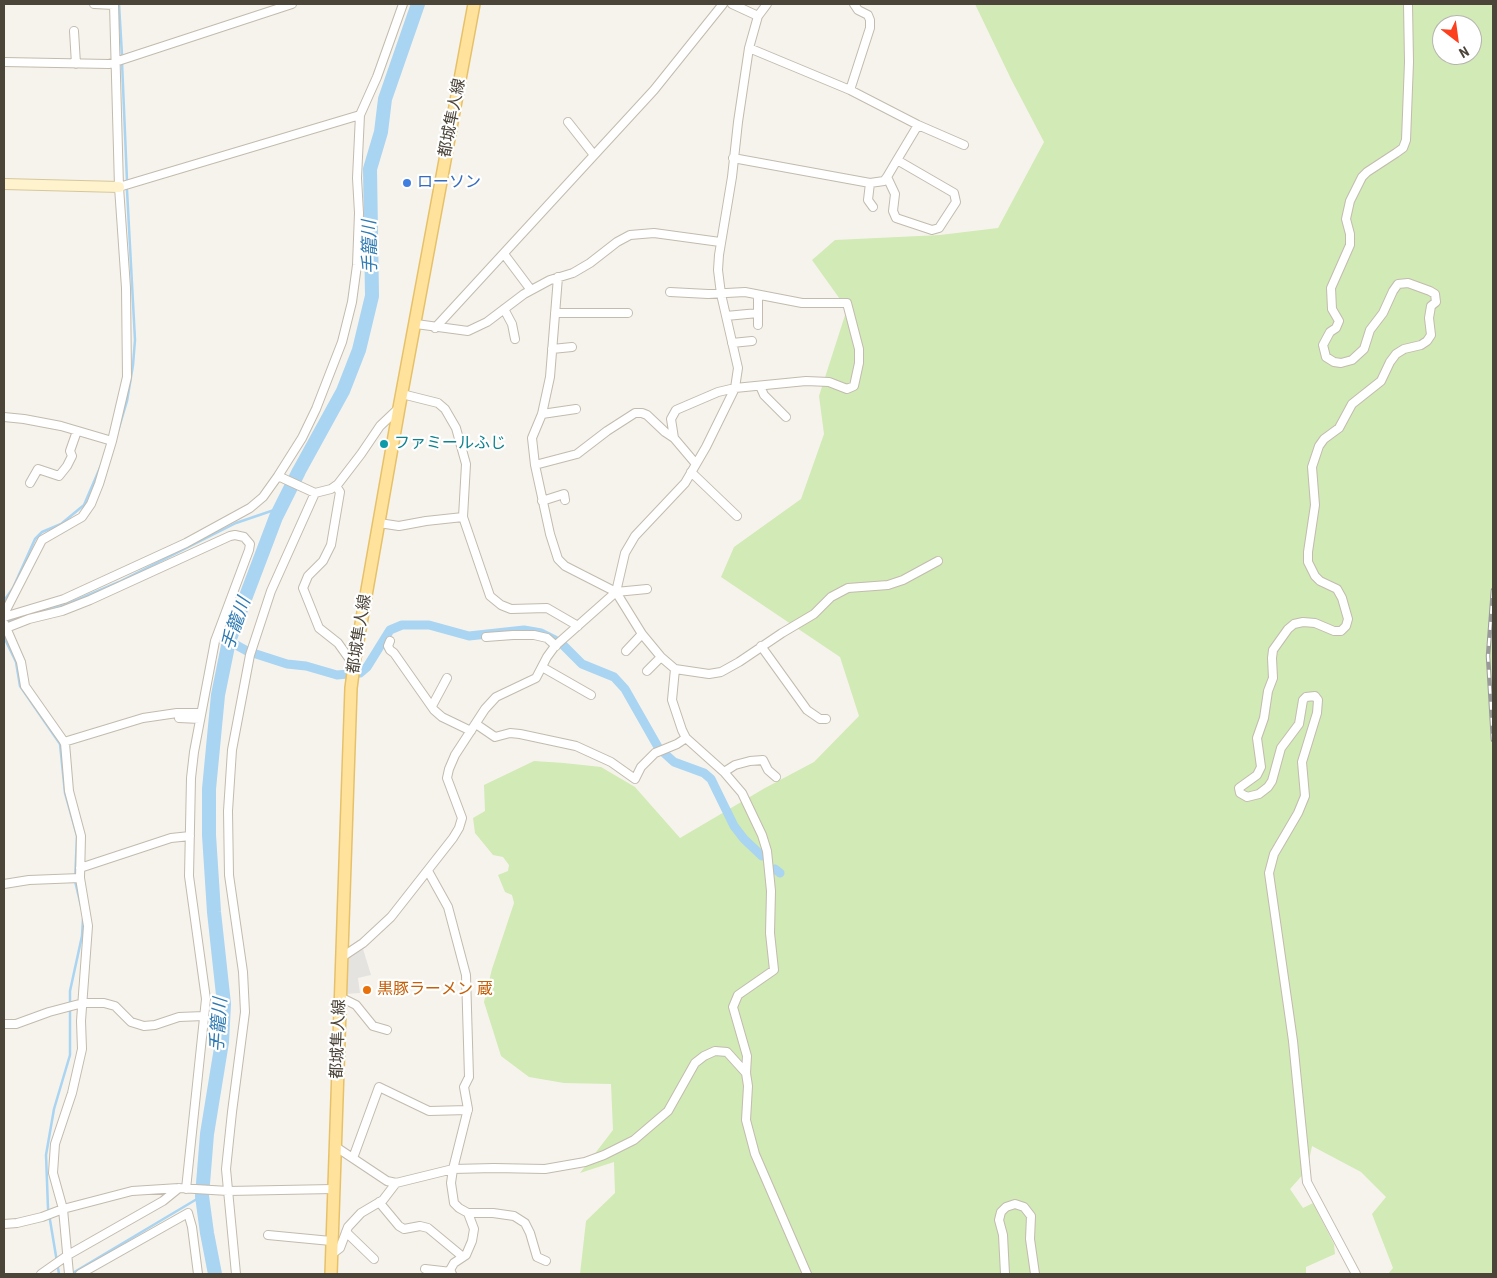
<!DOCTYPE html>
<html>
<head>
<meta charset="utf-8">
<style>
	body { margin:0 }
	#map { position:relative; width:1497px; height:1278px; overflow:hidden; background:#f6f3ec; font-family:"Roboto Condensed",sans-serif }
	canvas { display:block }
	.frame { position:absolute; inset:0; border:5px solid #4b4439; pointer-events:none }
	.north { position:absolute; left:1432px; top:15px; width:50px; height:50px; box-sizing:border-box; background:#fff; border:1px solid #b7b4b0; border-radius:50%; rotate:150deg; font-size:14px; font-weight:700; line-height:20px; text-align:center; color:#4b4439 }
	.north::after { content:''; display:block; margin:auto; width:18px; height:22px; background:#fc3f1d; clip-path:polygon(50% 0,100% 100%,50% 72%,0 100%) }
</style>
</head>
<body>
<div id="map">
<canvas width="1497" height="1278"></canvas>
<div class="frame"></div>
<div class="north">N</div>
</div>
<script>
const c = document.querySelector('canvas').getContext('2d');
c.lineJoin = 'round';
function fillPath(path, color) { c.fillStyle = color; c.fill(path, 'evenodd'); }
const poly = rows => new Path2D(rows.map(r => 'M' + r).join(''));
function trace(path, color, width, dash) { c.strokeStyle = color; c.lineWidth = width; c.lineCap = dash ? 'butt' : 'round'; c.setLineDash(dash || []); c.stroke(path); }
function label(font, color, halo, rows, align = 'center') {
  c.font = font + ' "Roboto Condensed","Noto Sans JP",sans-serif'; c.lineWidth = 4.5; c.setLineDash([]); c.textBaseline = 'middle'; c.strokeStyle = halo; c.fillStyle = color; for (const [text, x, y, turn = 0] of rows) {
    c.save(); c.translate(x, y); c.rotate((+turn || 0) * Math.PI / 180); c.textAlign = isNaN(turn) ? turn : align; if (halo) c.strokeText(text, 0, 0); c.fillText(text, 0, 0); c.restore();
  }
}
const green = poly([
	[975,4,1493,4,1493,1274,1388,1274,1393,1268,1372,1214,1386,1197,1361,1172,1312,1146,1307,1170,1290,1189,1303,1208,1313,1203,1334,1244,1335,1254,1306,1267,1306,1274,580,1274,586,1221,615,1193,614,1162,580,1173,613,1130,611,1084,564,1083,529,1077,501,1056,484,1002,492,969,514,903,512,895,505,892,498,875,508,871,509,865,503,857,493,855,475,833,473,818,485,811,484,785,534,761,564,763,601,767,635,787,680,838,765,788,814,762,859,716,840,657,721,577,734,547,801,499,824,434,819,396,847,309,812,260,835,240,940,235,998,228,1044,142,1011,79],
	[1442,25,1472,25,1472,55,1442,55]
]);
const parking = poly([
	[363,949,371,975,358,978,360,993,346,994,348,958]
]);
const stream = poly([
	[119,4,122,55],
	[122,62,127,181],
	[118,431,127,401,133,365,135,340,127,190],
	[4,601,13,588,35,539,42,532,61,524,84,505,102,463],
	[9,621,65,605,119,582,236,523,280,508],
	[4,637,16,662,20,686,60,744,65,793,77,836,75,881,81,906],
	[59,1274,48,1208,46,1155,54,1109,70,1055,70,991,82,936,83,919],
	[71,1274,202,1196]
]);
const canal = poly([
	[229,641,247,651],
	[563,645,582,664,614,677,625,689,658,747],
	[256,654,287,664,306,666,337,675,348,674,360,673,367,667,390,630,402,625,429,625,469,636,524,630,541,633,555,640],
	[663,752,674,762,704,773,711,779,734,826,744,839,762,856],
	[775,869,780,873]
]);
const river = poly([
	[215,1274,207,1233,202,1196,207,1134,222,1042,224,1004,214,912,209,835,209,789,218,695,229,641,276,517,299,471,343,391,359,350,372,296,370,169,381,132,385,99,418,4]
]);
const street = poly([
	[94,4,114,5],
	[758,16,767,4],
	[74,31,76,64],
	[749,48,850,90,918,125,964,145],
	[4,62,109,64,292,4],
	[850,90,870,28,870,20,868,15,858,10,854,4],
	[568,122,594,155],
	[733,158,870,183,884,181,887,177,895,194,893,211,896,218,932,230,939,228,956,202,954,193,897,160,918,125],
	[887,177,897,160],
	[870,183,868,200,873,207],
	[119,187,360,115],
	[504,254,531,290],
	[558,277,550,377,542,414,532,438,535,465,550,534,558,559,565,566,616,592,647,589],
	[670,292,708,294,745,292,802,303,847,303,859,349,859,363,854,386,847,389,829,382,806,381,735,388,718,392,676,410,671,419,674,438,696,464],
	[504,309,512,324,515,339],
	[555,313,628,313],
	[726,316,758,313],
	[416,324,468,331,487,322,524,294,550,280,573,273,590,263,617,242,630,235,654,233,720,242],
	[758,325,758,295],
	[435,328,654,90,723,4],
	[732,343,752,341],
	[552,349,572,347],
	[760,386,764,395,786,417],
	[402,394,438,403,445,409,456,428,466,464,463,517,490,596,501,605,511,609,547,608,578,626],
	[542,414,576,409],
	[4,417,24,419,61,426,112,441],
	[535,465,577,454,607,431,635,413,642,413,647,415,665,432,674,438],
	[691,472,737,516],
	[278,476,315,493,331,489,338,484,361,454,380,426,399,408],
	[30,483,38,469,59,476,67,466,72,456,70,451,77,431],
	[336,486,340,492,331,545,323,561,308,576,303,588,319,628,338,643,348,657,355,658],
	[542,501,564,494,565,500],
	[379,523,399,526,426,521,463,517],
	[616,592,642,634,661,657,675,669,709,674,721,672,739,662,782,633,814,614,831,597,848,588,888,585,903,580,938,561],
	[4,614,42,540,82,517,91,504,99,484,112,441,127,377,126,288,119,187,114,4],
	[4,617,64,599,186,543,250,508,263,497,278,476,302,438,316,409,342,342,352,302,357,265,359,213,357,178,360,115,377,77,403,4],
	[4,623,21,662,25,686,65,743,69,791,81,836,80,878,88,926,81,1021,82,1049,72,1093,55,1144,53,1173,63,1209,69,1274],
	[6,628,29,619,62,611,90,600,230,536,235,535,244,537,250,544,249,550,215,641,194,752,191,778,189,876,206,999,186,1189],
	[486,637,513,635,534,635,547,638,556,646],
	[390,641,388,646,390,650,394,653,434,710,442,717,471,731],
	[761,646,807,710,820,719,826,719],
	[626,651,642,634],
	[542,667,591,695],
	[675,669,672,700,682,730,686,738,724,772,742,793,762,835,767,851,771,891,770,933,774,970,738,995,733,1007,747,1056,746,1073,748,1086,746,1120,755,1154,807,1274],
	[647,671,661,657],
	[432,706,447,678],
	[179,718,200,719],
	[476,724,495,737,510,733,520,734,576,746,611,762,635,779,641,767,655,753,677,744,686,738],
	[64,742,143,718,177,713,201,713],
	[724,772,735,765,750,761,763,760,768,770,776,777],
	[80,868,171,838,190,836],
	[428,871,448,907,466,975,469,1077,464,1087,468,1109,453,1169,451,1183,454,1203,459,1208,468,1213,474,1229,472,1241,466,1255,454,1263,450,1270,452,1274],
	[4,884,29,880,80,878],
	[342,957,363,943,391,917,453,838,459,828,462,818,447,778,449,769,455,755,485,709,496,697,536,678,547,657,555,646,616,592,625,553,635,536,685,483,706,447,735,388,738,368,721,294,718,270,719,255,732,177,738,122,749,48,758,16,732,4],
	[340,997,356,1005,373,1026,387,1030],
	[4,1024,16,1024,49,1012,83,1003,104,1003,115,1006,131,1022,144,1026,155,1025,179,1017,204,1016],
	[336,1147,387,1181,396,1183,453,1169,494,1168,545,1169,585,1162,604,1155,634,1140,668,1111,695,1063,704,1056,715,1051,727,1052,746,1073],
	[353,1158,379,1087,429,1111,468,1110],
	[379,1202,399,1226,404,1229,420,1226,428,1228,463,1257],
	[468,1213,493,1213,514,1216,525,1223,530,1233,537,1257,546,1261],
	[4,1224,17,1223,42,1217,63,1209,132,1191,179,1188,228,1191,333,1189],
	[346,1232,374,1259],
	[268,1235,331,1241],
	[332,1254,340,1248,348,1227,361,1213,383,1200,396,1183],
	[425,1269,451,1272],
	[41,1274,68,1255,163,1201,179,1188],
	[80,1274,188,1213,192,1227,198,1274],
	[236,1274,226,1169,232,1112,245,1012,243,972,229,875,228,811,232,750,250,655,271,591,315,493],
	[1005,1274,1003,1235,999,1220,1001,1212,1006,1207,1015,1204,1024,1207,1031,1216,1030,1239,1035,1274],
	[1356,1274,1307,1182,1293,1041,1269,873,1274,854,1298,813,1305,796,1302,762,1317,713,1318,700,1315,696,1306,697,1303,700,1299,724,1281,748,1272,781,1268,787,1259,794,1247,797,1240,793,1239,788,1257,775,1261,767,1257,738,1264,718,1268,691,1273,678,1272,658,1273,650,1288,629,1294,624,1303,622,1315,623,1334,631,1341,631,1346,626,1348,619,1342,598,1337,589,1320,581,1315,576,1308,562,1308,552,1315,505,1312,467,1319,446,1324,439,1339,428,1352,404,1381,381,1390,362,1396,354,1404,349,1421,345,1427,341,1431,335,1429,318,1431,306,1436,302,1435,294,1430,291,1408,283,1398,284,1393,291,1383,313,1370,330,1364,349,1352,360,1341,363,1334,362,1326,357,1323,345,1330,332,1336,328,1339,321,1332,309,1331,288,1350,245,1350,234,1346,219,1350,201,1362,177,1367,172,1396,153,1403,148,1406,140,1409,62,1408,4]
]);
const secondary = poly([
	[4,184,119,187]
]);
const primary = poly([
	[331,1274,351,688,355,658,399,408,474,4]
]);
const rail = poly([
	[1493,590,1488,656,1493,740]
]);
const markers = [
	[407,183,5,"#3f7fe0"],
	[384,444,5,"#0f9aa8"],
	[367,990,5,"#e8710a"]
];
const streetNames = [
	["都城隼人線",453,118,-79],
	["都城隼人線",360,634,-81],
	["都城隼人線",339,1039,-88]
];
const shopNames = [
	["ローソン",417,183]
];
const cultureNames = [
	["ファミールふじ",394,444]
];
const foodNames = [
	["黒豚ラーメン 蔵",377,990]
];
const waterNames = [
	["手籠川",371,247,-91],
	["手籠川",237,624,-71],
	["手籠川",220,1025,-86]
];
fillPath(green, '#d2eab5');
fillPath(parking, '#e5e3e0');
trace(stream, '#a9d4f2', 2.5);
trace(canal, '#a9d4f2', 9);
trace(river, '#a9d4f2', 14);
trace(street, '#c2bbae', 10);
trace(secondary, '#d6c79b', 12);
trace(primary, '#e6c16a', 14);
trace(street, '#fff', 8);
trace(secondary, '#fff3cd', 10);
trace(primary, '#ffe39c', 11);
trace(rail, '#9a9a9a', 4.5);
trace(rail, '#fff', 2.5, [8]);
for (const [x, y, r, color] of markers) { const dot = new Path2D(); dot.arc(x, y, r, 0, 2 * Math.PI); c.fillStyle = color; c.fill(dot); trace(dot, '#fff', 2); }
label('16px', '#4b4439', '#fff', streetNames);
label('16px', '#366cbe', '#fff', shopNames, 'left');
label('16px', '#0d838f', '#fff', cultureNames, 'left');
label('16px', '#c56008', '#fff', foodNames, 'left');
label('italic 18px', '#2e7ab2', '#fff', waterNames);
</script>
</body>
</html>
